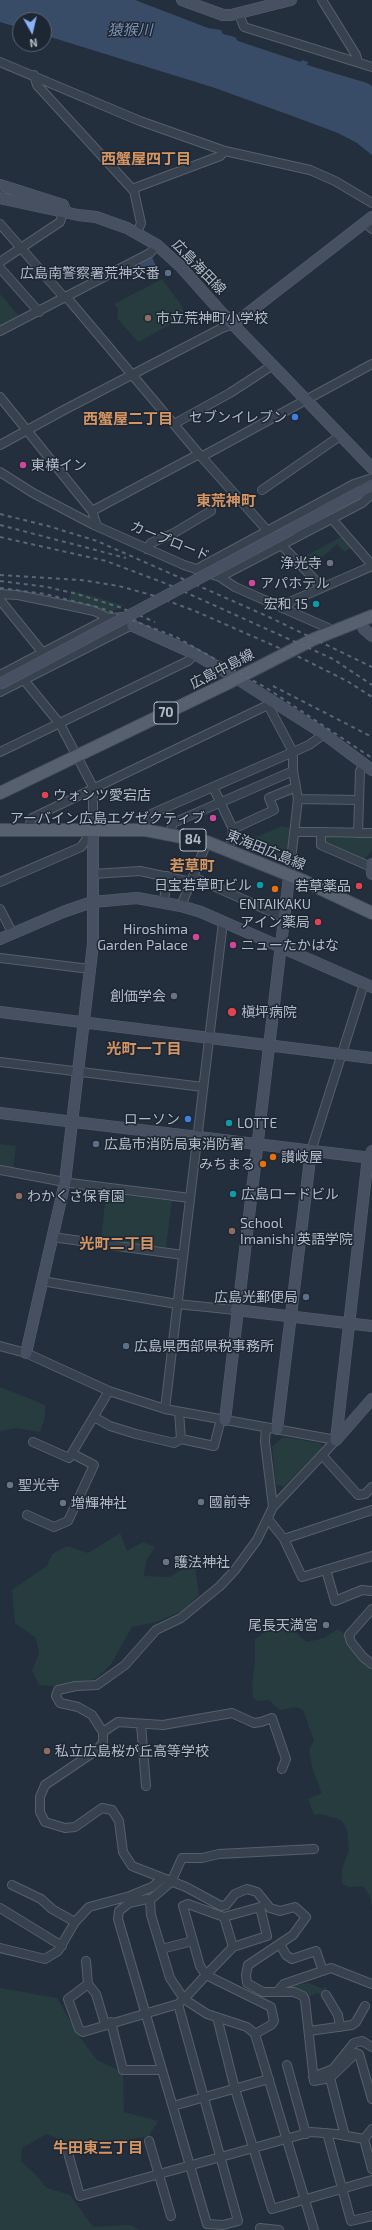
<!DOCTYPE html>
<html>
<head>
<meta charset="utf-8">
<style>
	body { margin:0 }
	#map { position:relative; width:372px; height:2230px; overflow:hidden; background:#242f3e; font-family:"Exo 2",sans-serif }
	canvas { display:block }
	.north { position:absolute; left:12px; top:12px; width:40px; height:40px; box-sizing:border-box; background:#1d2633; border:1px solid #59626f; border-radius:50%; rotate:172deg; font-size:11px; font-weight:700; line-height:16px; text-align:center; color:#b4bcc9 }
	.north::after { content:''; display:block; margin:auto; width:14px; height:18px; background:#8ab4f8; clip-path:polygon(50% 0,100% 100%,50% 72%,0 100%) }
</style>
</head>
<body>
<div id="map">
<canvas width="372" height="2230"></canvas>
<div class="north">N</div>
</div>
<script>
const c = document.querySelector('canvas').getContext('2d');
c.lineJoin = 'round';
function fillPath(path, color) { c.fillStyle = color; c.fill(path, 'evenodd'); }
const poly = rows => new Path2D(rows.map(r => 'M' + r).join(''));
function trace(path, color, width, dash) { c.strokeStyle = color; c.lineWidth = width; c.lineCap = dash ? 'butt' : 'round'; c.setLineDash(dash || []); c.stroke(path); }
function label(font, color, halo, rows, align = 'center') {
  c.font = font + ' "Exo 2","Noto Sans JP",sans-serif'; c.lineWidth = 3; c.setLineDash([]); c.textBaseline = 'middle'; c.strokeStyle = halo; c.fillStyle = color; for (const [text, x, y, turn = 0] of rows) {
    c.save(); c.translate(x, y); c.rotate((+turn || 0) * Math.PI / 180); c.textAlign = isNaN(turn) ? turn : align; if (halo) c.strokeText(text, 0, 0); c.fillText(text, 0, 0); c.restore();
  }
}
const green = poly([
	[162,279,182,306,185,317,138,342,117,318,118,309,114,304],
	[0,294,21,318,0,329],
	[341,537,351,547,345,552,337,544,309,569,300,559],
	[72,591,100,598,124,606,109,613,68,601],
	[282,826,290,828,287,857,283,859,245,842],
	[326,835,372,836,372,850,364,860,325,845,323,837],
	[0,1144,16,1146,13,1170,0,1167],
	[106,1193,172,1201,166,1247,101,1240],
	[0,1387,45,1405,45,1417,40,1432,16,1428,0,1431],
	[283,1437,320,1443,322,1447,284,1487,276,1484,272,1447],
	[120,1533,127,1551,143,1542,155,1547,146,1561,144,1576,169,1577,181,1570,195,1566,199,1595,182,1611,156,1622,132,1627,111,1664,96,1679,54,1686,39,1685,32,1670,39,1654,36,1638,15,1623,12,1590,47,1566,52,1554,67,1546,88,1553],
	[282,1620,293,1620,297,1634,307,1642,324,1638,338,1629,344,1634,347,1643,360,1660,372,1669,372,1907,370,1896,363,1886,348,1887,342,1883,342,1869,349,1850,347,1830,341,1820,321,1814,314,1815,308,1799,322,1793,313,1771,309,1750,314,1740,303,1710,296,1707,280,1710,269,1700,258,1701,253,1698,252,1686,255,1661,255,1639],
	[309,1983,323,1989,326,1986,326,1998,317,1993,307,1998,292,1990,290,1986],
	[0,1988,57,1998,79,2036,97,2060,123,2072,124,2112,158,2121,149,2136,101,2145,69,2144,47,2134,22,2148,21,2161,34,2173,47,2188,70,2195,93,2227,131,2225,139,2230,0,2230]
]);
const water = poly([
	[0,0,135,0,208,28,221,30,223,34,235,37,238,41,301,62,302,60,308,62,307,65,367,83,372,86,372,155,357,143,338,133,295,117,215,88,44,35,44,20,20,20,20,28,0,22],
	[152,257,156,266,134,278,129,268]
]);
const street = poly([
	[322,0,356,55,358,62],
	[239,14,244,27,372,67],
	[0,62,140,121,225,151,310,170,335,181,372,203],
	[34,75,37,85,134,191,141,223,137,233],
	[132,189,220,156,225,151],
	[0,224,62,295,69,300,199,454,265,528,316,581,320,589],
	[370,227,372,229],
	[0,262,60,222,65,207],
	[0,268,39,312],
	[0,331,150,253,157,245],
	[0,397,92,511,96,523,94,525],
	[174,424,230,393,273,365],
	[0,445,64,410,222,328,234,324],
	[203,456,372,364],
	[0,472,33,493,94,525,184,565,220,577,235,587,328,628,331,632],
	[262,490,340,436],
	[92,511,199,454],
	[332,519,372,565],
	[147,549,151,543,174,533,211,511],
	[197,569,354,484,372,478],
	[220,577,362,503,372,494],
	[0,594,18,595,71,606,94,611,109,618,111,620],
	[0,600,43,653],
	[284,609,292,601,372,566],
	[0,675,109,618,124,617,132,622,133,626,128,627,0,692],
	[268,705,293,752,293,771,298,799,289,877],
	[0,752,188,661,195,654],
	[213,787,233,829],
	[298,799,359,800],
	[28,829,32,818,268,705,272,700],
	[145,830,147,821,151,814,309,745,324,734],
	[295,832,321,832,321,845,371,867],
	[321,832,372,833],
	[358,833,360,771,365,764],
	[169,835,173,823,293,771],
	[228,850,232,839,233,829,274,810,269,798,296,787],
	[93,874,140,871,191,882],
	[193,877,285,918],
	[0,882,81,847,93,830,93,787,60,724,24,680],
	[164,902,167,876],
	[181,906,207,842],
	[0,909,13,934],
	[0,958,90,969],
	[0,1062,203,1087],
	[311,1151,364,984],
	[0,1170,70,1183,190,1198],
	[52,1237,183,1255],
	[42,1281,177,1304,236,1310],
	[0,1346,26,1353,109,1391,165,1409,336,1440],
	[165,1409,223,922],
	[179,1412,181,1439,214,1446,221,1419],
	[94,1417,110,1426,136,1434,174,1443,181,1439],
	[266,1427,265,1442,273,1507],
	[336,1440,273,1507,257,1540,235,1570,220,1586,181,1618,156,1630,125,1665,97,1685,76,1686,58,1690,56,1696,60,1703,78,1707,92,1715,103,1732,103,1742,97,1750,45,1785,40,1797,40,1812,45,1822,65,1828,75,1827,102,1808,112,1810,119,1821,123,1852,132,1866,186,1887,221,1906,226,1905,235,1894,247,1889,257,1892,270,1908,280,1911,295,1907,306,1917,293,1935,248,1965,246,1975,247,1983,263,1992,294,1992,303,1996,305,2000,314,2081,330,2078,356,2053,359,2054,372,2099],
	[33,1442,69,1458,109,1391],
	[322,1455,358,1495,365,1494,372,1487],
	[27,1515,54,1527,68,1521,94,1465,73,1454],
	[268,1519,284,1539,302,1577,372,1556],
	[284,1539,372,1510],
	[326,1570,335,1601,362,1590,372,1591],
	[372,1609,349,1635,351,1642,363,1657,372,1664],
	[141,1724,146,1786],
	[103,1732,118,1722,163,1725,232,1713,254,1723,261,1722,272,1718,286,1759,282,1769],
	[314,1849,219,1854,202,1858,182,1858,171,1882,150,1900,151,1915,170,1978,184,1999,207,2014,247,2027,255,2034,314,2230],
	[12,1885,41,1899,52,1909,75,1922],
	[150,1900,147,1899,129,1903,119,1911,118,1919,207,2224,223,2225,238,2221,178,2004],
	[0,1908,62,1946],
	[224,1917,233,1947],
	[280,1944,286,1955,292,1959,316,1951,323,1971],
	[0,1948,45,1959,58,1951,75,1922,89,1907,130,1896,152,1887,163,1878],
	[161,1949,193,1941],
	[86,1961,88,1984,96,1994,105,2024],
	[88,1984,68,1999,79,2029,83,2032,178,2004,184,1999,206,1975,233,1947,267,1936,260,1907,224,1917,188,1904,183,1906,200,1966,206,1975,271,2007,274,2021,271,2025,255,2034],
	[277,1992,284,1984,331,1968,372,1984],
	[326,1995,338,2015,340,2027],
	[217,2017,235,2089,272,2209,372,2180],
	[111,2022,123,2070,162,2070],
	[309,2031,352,2025,356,2022,365,2006],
	[287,2065,306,2134],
	[313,2077,333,2069,354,2043,362,2041,372,2047],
	[330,2078,345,2136],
	[173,2106,269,2079],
	[327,2133,351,2221,372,2216],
	[364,2139,372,2169],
	[149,2141,171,2216],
	[67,2149,80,2196,311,2132,336,2134,364,2139,372,2129],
	[260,2228,279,2230]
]);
const secondary = poly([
	[182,0,223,15,231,15,291,0],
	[0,185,63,205],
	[0,198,78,215,96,217,127,228,157,245,180,266,222,313,372,468],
	[234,324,372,217],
	[292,529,372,485],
	[360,621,364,629,372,636],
	[133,626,195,654,236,678,324,734,372,770],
	[372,864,372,874],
	[0,939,63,912,92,902,137,898,181,906,201,912,372,987],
	[0,1012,372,1058],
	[0,1113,372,1158],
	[236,1310,372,1326],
	[26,1353,65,1182,93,944,93,830],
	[225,1420,289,877],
	[277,1429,311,1151],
	[336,1440,367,1166,372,1151],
	[336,1440,372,1399]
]);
const primary = poly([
	[0,793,228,683,314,639,372,616],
	[0,830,145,830,207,842,304,881,372,913]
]);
const rail = poly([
	[0,514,48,526,97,541,269,617,372,667],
	[0,525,126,558],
	[0,537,106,561,167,584,333,659,372,685],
	[0,575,81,580,119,586,155,596,195,611,293,654,347,681,372,697],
	[0,581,47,587,77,594,119,607,155,622],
	[0,588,45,594,101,608,176,637,268,689,372,758],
	[273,686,372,737]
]);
const secondaryBridge = poly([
	[0,684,292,529]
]);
const markers = [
	[168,273,4,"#5c6f8a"],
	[148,318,4,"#8d6e63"],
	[295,417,4,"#3f7fe0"],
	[23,465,4,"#d1479c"],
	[330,563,4,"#6b7280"],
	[252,583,4,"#d1479c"],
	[316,604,4,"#0f9aa8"],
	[45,795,4,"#e0444e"],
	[213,818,4,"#d1479c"],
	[260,885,4,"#0f9aa8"],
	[359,886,4,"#e0444e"],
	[275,889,4,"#e8710a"],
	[318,922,4,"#e0444e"],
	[196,937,4,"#d1479c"],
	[233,945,4,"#d1479c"],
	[174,996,4,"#6b7280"],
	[232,1012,5,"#e0444e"],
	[188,1119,4,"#3f7fe0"],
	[229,1123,4,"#0f9aa8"],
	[96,1144,4,"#5c6f8a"],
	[273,1157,4,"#e8710a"],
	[263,1164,4,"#e8710a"],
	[233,1194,4,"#0f9aa8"],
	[19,1196,4,"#8d6e63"],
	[232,1231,4,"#8d6e63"],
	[306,1297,4,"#5c6f8a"],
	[126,1346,4,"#5c6f8a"],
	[10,1485,4,"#6b7280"],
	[201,1502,4,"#6b7280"],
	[63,1503,4,"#6b7280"],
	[166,1562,4,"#6b7280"],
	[326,1625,4,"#6b7280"],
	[47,1751,4,"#8d6e63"]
];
const shields = [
	[166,713,24],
	[193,840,26]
];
const shieldNames = [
	["70",166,713],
	["84",193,840]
];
const streetNames = [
	["広島海田線",199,267,46],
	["カープロード",170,541,22],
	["広島中島線",222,669,-27],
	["東海田広島線",266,850,22]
];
const poiNames = [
	["広島南警察署荒神交番",160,273,"right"],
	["市立荒神町小学校",156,318],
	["セブンイレブン",287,417,"right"],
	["東横イン",31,465],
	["浄光寺",322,563,"right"],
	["アパホテル",260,583],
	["宏和 15",308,604,"right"],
	["ウォンツ愛宕店",53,795],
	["アーバイン広島エグゼクティブ",205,818,"right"],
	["日宝若草町ビル",252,885,"right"],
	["若草薬品",351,886,"right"],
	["ENTAIKAKU",275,904,"center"],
	["アイン薬局",310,922,"right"],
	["Hiroshima",188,929,"right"],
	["Garden Palace",188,945,"right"],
	["ニューたかはな",241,945],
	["創価学会",166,996,"right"],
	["槇坪病院",241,1012],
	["ローソン",180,1119,"right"],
	["LOTTE",237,1123],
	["広島市消防局東消防署",104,1144],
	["讃岐屋",281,1157],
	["みちまる",255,1164,"right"],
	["広島ロードビル",241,1194],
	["わかくさ保育園",27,1196],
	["School",240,1223],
	["Imanishi 英語学院",240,1239],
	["広島光郵便局",298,1297,"right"],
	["広島県西部県税事務所",134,1346],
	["聖光寺",18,1485],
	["國前寺",209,1502],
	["増輝神社",71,1503],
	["護法神社",174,1562],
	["尾長天満宮",318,1625,"right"],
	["私立広島桜が丘高等学校",55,1751]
];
const waterNames = [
	["猿猴川",130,30]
];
const neighbourhoodNames = [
	["西蟹屋四丁目",146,159],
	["西蟹屋二丁目",128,419],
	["東荒神町",226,501],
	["若草町",192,866],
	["光町一丁目",144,1049],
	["光町二丁目",117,1244],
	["牛田東三丁目",98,2148]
];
fillPath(green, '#263c3f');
fillPath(water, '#394c67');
trace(street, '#565f6c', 10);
trace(secondary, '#565f6c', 12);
trace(primary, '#414a57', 14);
trace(street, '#38414e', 8);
trace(secondary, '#465061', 11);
trace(primary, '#56606e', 12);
trace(rail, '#5a6575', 2, [4, 4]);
trace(secondaryBridge, '#565f6c', 12, []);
trace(secondaryBridge, '#465061', 11);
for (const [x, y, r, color] of markers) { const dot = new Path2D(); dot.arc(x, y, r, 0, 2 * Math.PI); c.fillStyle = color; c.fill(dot); trace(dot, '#1d2633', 1.5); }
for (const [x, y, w] of shields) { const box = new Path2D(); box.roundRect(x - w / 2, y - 11, w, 22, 3); c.fillStyle = '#1d2633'; c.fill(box); trace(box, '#b4bcc9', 1); }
label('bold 13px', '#b4bcc9', null, shieldNames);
label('14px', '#b4bcc9', '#1d2633', streetNames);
label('14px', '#b4bcc9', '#1d2633', poiNames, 'left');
label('italic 15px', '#7c92b1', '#1d2633', waterNames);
label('bold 15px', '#d59563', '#1d2633', neighbourhoodNames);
</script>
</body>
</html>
